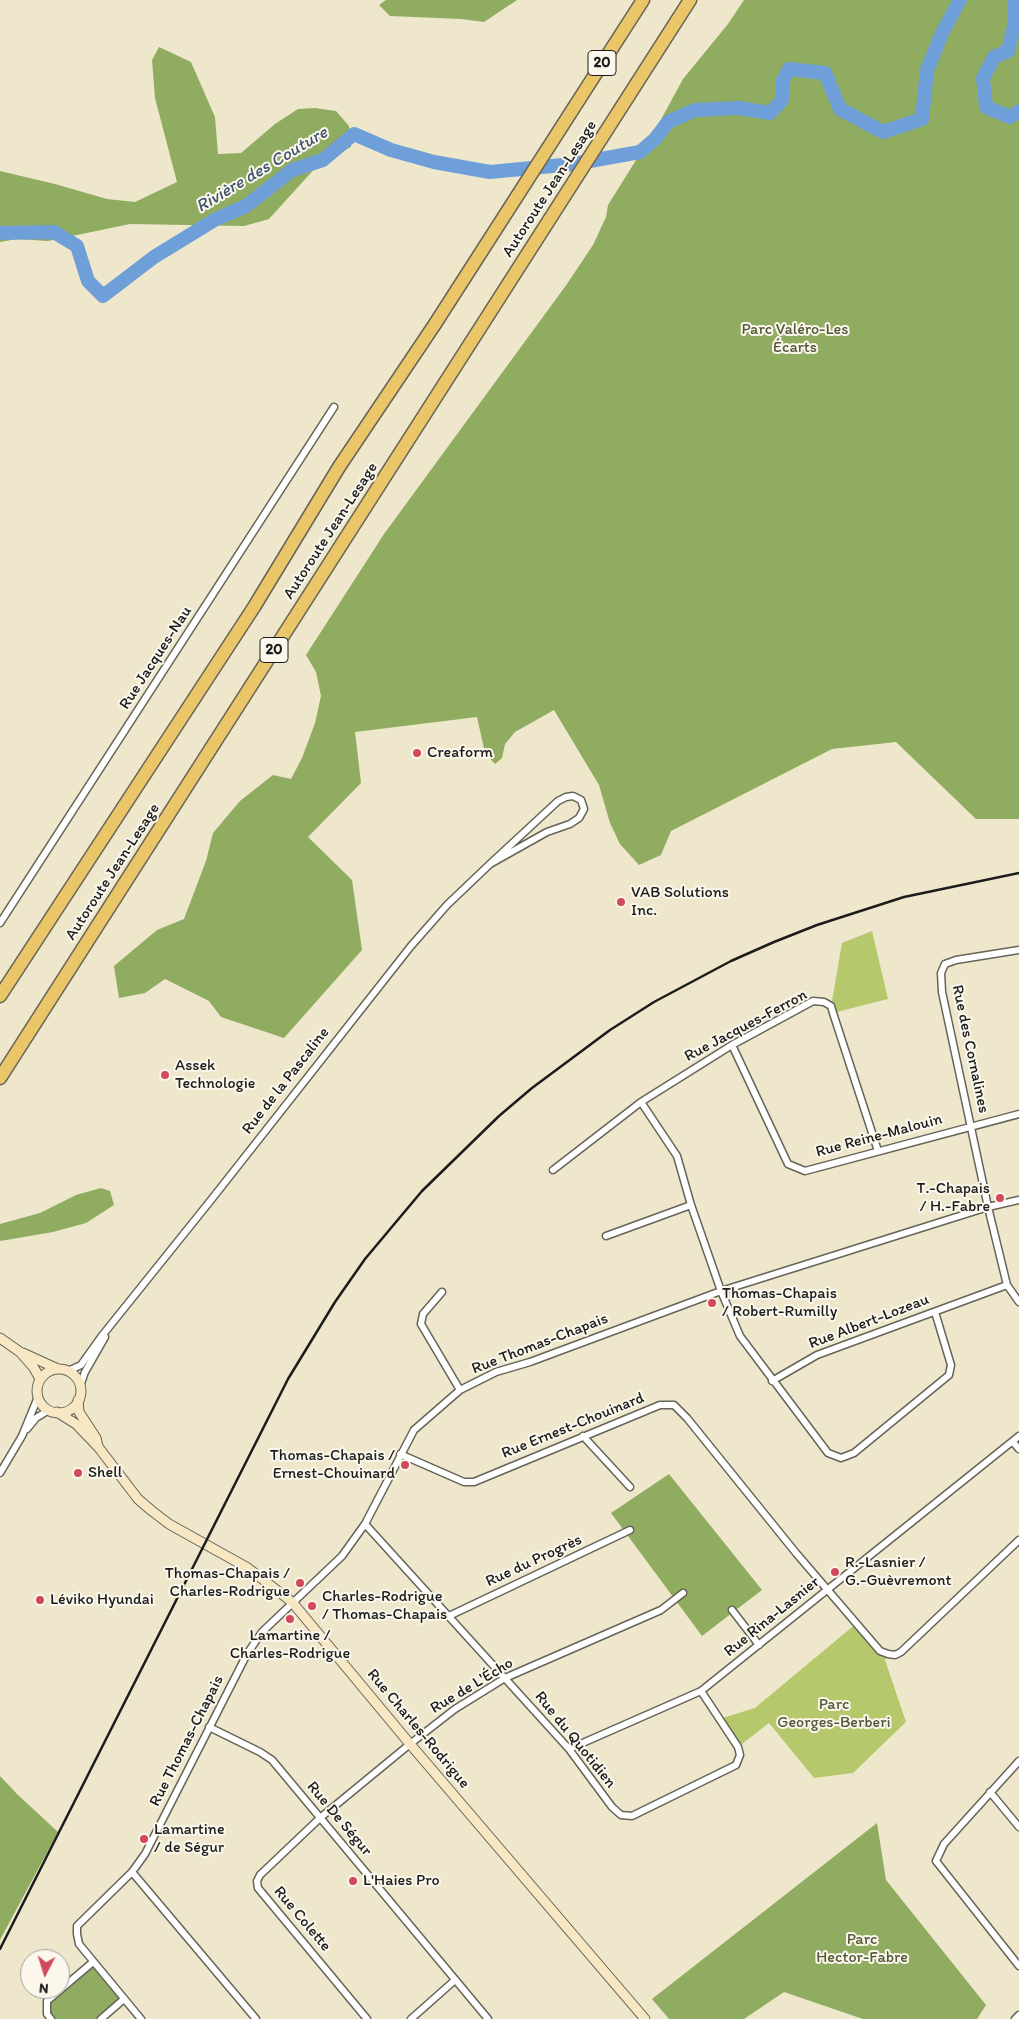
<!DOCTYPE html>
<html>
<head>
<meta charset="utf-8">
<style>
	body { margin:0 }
	#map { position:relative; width:1019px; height:2019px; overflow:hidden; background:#eee7cb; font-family:Itim,sans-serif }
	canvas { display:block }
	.north { position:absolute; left:20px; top:1949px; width:50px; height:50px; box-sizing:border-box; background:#fbf7ec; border:1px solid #a29f99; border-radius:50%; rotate:185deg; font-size:14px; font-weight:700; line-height:20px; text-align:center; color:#1c1c1c }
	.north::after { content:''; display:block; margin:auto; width:18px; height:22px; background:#d1495b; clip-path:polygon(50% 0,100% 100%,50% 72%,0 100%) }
</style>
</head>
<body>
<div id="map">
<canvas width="1019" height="2019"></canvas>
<div class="north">N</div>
</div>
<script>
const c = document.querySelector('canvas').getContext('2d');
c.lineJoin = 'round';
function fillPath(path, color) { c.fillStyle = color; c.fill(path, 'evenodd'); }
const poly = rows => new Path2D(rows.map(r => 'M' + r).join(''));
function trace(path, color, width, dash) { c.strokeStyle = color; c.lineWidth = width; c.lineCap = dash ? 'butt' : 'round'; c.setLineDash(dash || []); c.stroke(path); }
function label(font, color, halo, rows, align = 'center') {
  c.font = font + ' Itim,sans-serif'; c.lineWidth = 4; c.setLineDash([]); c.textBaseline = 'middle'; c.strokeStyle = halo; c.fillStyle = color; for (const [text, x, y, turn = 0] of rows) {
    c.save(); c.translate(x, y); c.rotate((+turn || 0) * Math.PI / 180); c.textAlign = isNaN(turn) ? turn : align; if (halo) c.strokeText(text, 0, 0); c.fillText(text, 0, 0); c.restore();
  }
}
const green = poly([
	[872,931,888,999,833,1013,831,1007,842,943],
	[857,1623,868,1637,888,1654,885,1660,906,1722,853,1773,814,1778,769,1723,738,1747,719,1719,755,1708]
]);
const forest = poly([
	[386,0,517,0,484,22,461,19,390,16,379,5],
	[744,0,1019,0,1019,819,976,819,896,742,832,749,671,831,661,855,639,865,620,844,610,823,599,785,554,710,515,732,505,744,502,758,495,764,485,753,477,717,355,732,361,783,308,837,352,880,362,950,284,1038,221,1017,209,1001,165,979,145,993,119,998,114,966,157,930,184,919,206,861,213,833,240,801,273,775,291,779,302,758,315,723,321,696,316,672,306,655,384,534,567,284,593,245,606,217,608,205,658,125,683,79,728,24],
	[159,47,191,62,215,117,218,154,241,153,275,124,298,109,315,108,336,111,349,126,351,147,318,165,269,219,244,226,130,224,48,241,17,239,0,242,0,171,55,184,107,199,135,202,177,182,155,98,152,60],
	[101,1188,110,1191,114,1205,86,1223,53,1232,0,1241,0,1224,40,1213,76,1195],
	[669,1474,762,1590,702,1636,611,1513],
	[0,1776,17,1794,58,1832,0,1940],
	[877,1823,886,1880,986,2005,977,2019,863,2019,784,1992,744,2019,669,2019,652,1999],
	[93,1962,124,1999,101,2019,51,2019,47,2001]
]);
const river = poly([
	[1014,0,1014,26,1008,51,994,57,983,78,986,107,1010,117,1019,111],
	[0,233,54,232,77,246,88,281,103,296,154,257,216,219,246,206,292,170,323,160,354,134,391,150,434,162,490,172,573,164,640,152,655,139,668,122,695,110,739,108,770,113,782,100,782,82,789,69,825,73,840,109,883,132,922,119,927,70,943,31,960,0]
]);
const street = poly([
	[0,923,334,407],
	[1019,950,956,960,945,964,941,973,942,992,988,1207,1007,1285,1019,1302],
	[732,1045,788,1164,805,1171,1019,1114],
	[641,1102,677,1156,691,1205,721,1291,740,1336,828,1453,841,1458,854,1453,949,1375,951,1365,935,1312],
	[553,1170,641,1102,732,1045,813,1001,824,1002,831,1006,833,1013,878,1151],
	[606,1236,691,1205],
	[442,1292,423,1314,421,1324,460,1390],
	[68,1371,81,1365,101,1337,211,1200,411,946,447,905,490,864,558,801,566,797,573,796,581,800,584,809,579,818,570,824,547,832,490,864],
	[772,1381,817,1355,1007,1285],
	[80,1386,85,1372,105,1337],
	[27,1429,36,1418,49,1410],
	[583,1436,630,1487],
	[1013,1442,1019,1449],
	[400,1454,464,1482,474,1482,660,1405,674,1405,687,1418,796,1553,880,1651,888,1654,895,1655,901,1652,1019,1540],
	[0,1473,22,1436,38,1397],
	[365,1524,569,1749,612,1807,621,1815,632,1816,736,1765,740,1755,738,1747,701,1691],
	[732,1610,759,1645],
	[449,1616,630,1530],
	[209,1727,260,1752,272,1760,488,2019],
	[569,1749,701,1691,1019,1436],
	[1019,1761,944,1844,936,1861,1019,1966],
	[990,1792,1019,1827],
	[132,1872,256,2019],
	[51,2019,47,2014,47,2001,93,1962],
	[101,2019,124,1999],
	[141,2019,79,1944,77,1934,77,1926,132,1872,145,1854,247,1654,262,1632,342,1556,365,1524,414,1430,460,1390,496,1372,530,1362,721,1291,988,1207,1019,1200],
	[367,2019,258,1888,257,1881,260,1875,320,1818,410,1744,455,1709,505,1678,661,1610,683,1593],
	[411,2019,455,1980],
	[1015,2019,1019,2015]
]);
const secondary = poly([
	[0,1338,20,1352,34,1368,40,1379],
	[23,1353,58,1369],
	'37 1391a22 22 0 1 1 44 0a22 22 0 1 1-44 0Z',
	[78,1400,79,1412,96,1438,98,1446],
	[57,1412,76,1424,99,1448,138,1499,152,1511,169,1524,248,1568,292,1602,410,1744,645,2019]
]);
const highway = poly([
	[0,996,254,607,339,467,435,324,643,0],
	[0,1078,690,0]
]);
const rail = poly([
	[0,1949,288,1379,335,1302,365,1259,422,1191,499,1116,532,1088,610,1030,654,1002,731,961,774,942,817,925,904,897,1019,873]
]);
const markers = [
	[417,753,5,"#d1495b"],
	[621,902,5,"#d1495b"],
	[165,1075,5,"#d1495b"],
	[1000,1198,5,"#d1495b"],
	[712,1303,5,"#d1495b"],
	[405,1465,5,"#d1495b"],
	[78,1473,5,"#d1495b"],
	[835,1572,5,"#d1495b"],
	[300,1583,5,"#d1495b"],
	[40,1600,5,"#d1495b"],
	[312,1606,5,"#d1495b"],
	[290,1619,5,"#d1495b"],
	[144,1839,5,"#d1495b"],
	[353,1881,5,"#d1495b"]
];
const shields = [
	[602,63,28],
	[274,650,28]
];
const shieldNames = [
	["20",602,63],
	["20",274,650]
];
const streetNames = [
	["Autoroute Jean-Lesage",550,189,-57],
	["Autoroute Jean-Lesage",331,531,-57],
	["Rue Jacques-Nau",156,658,-57],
	["Autoroute Jean-Lesage",113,872,-57],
	["Rue Jacques-Ferron",746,1026,-28],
	["Rue des Cornalines",970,1049,78],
	["Rue de la Pascaline",286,1081,-52],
	["Rue Reine-Malouin",879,1136,-15],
	["Rue Albert-Lozeau",869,1322,-21],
	["Rue Thomas-Chapais",540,1344,-21],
	["Rue Ernest-Chouinard",573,1426,-22],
	["Rue du Progrès",534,1561,-25],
	["Rue Rina-Lasnier",772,1617,-39],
	["Rue de L'Écho",472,1686,-31],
	["Rue Charles-Rodrigue",418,1729,50],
	["Rue du Quotidien",575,1740,51],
	["Rue Thomas-Chapais",187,1741,-63],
	["Rue De Ségur",339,1819,50],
	["Rue Colette",302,1919,50]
];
const parkNames = [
	["Parc Valéro-Les",795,330],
	["Écarts",795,348],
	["Parc",834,1705],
	["Georges-Berberi",834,1723],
	["Parc",862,1940],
	["Hector-Fabre",862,1958]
];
const poiNames = [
	["Creaform",427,753],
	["VAB Solutions",631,893],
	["Inc.",631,911],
	["Assek",175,1066],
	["Technologie",175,1084],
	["T.-Chapais",990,1189,"right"],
	["/ H.-Fabre",990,1207,"right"],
	["Thomas-Chapais",722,1294],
	["/ Robert-Rumilly",722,1312],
	["Thomas-Chapais /",395,1456,"right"],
	["Ernest-Chouinard",395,1474,"right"],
	["Shell",88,1473],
	["R.-Lasnier /",845,1563],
	["G.-Guèvremont",845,1581],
	["Thomas-Chapais /",290,1574,"right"],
	["Charles-Rodrigue",290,1592,"right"],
	["Charles-Rodrigue",322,1597],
	["/ Thomas-Chapais",322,1615],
	["Léviko Hyundai",50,1600],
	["Lamartine /",290,1636,"center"],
	["Charles-Rodrigue",290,1654,"center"],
	["Lamartine",154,1830],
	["/ de Ségur",154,1848],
	["L'Haies Pro",363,1881]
];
const waterNames = [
	["Rivière des Couture",262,170,-31]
];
fillPath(green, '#b6c86c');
fillPath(forest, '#90ac60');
trace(river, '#6f9fd9', 14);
trace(street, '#666359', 9);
trace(secondary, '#666359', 11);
trace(highway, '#666359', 15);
trace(street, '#fff', 6);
trace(secondary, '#f7e8c3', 9);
trace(highway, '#eac669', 12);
trace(rail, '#1c1c1c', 2.5);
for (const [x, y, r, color] of markers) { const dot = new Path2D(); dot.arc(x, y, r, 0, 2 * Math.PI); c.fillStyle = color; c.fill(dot); trace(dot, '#fbf7ec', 2); }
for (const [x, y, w] of shields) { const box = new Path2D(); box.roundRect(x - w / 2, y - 12.5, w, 25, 4); c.fillStyle = '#fbf7ec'; c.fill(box); trace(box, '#1c1c1c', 1); }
label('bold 15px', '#1c1c1c', null, shieldNames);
label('16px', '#1c1c1c', '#fbf7ec', streetNames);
label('16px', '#525838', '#fbf7ec', parkNames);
label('16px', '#1c1c1c', '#fbf7ec', poiNames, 'left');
label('italic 18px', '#415771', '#fbf7ec', waterNames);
</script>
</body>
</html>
